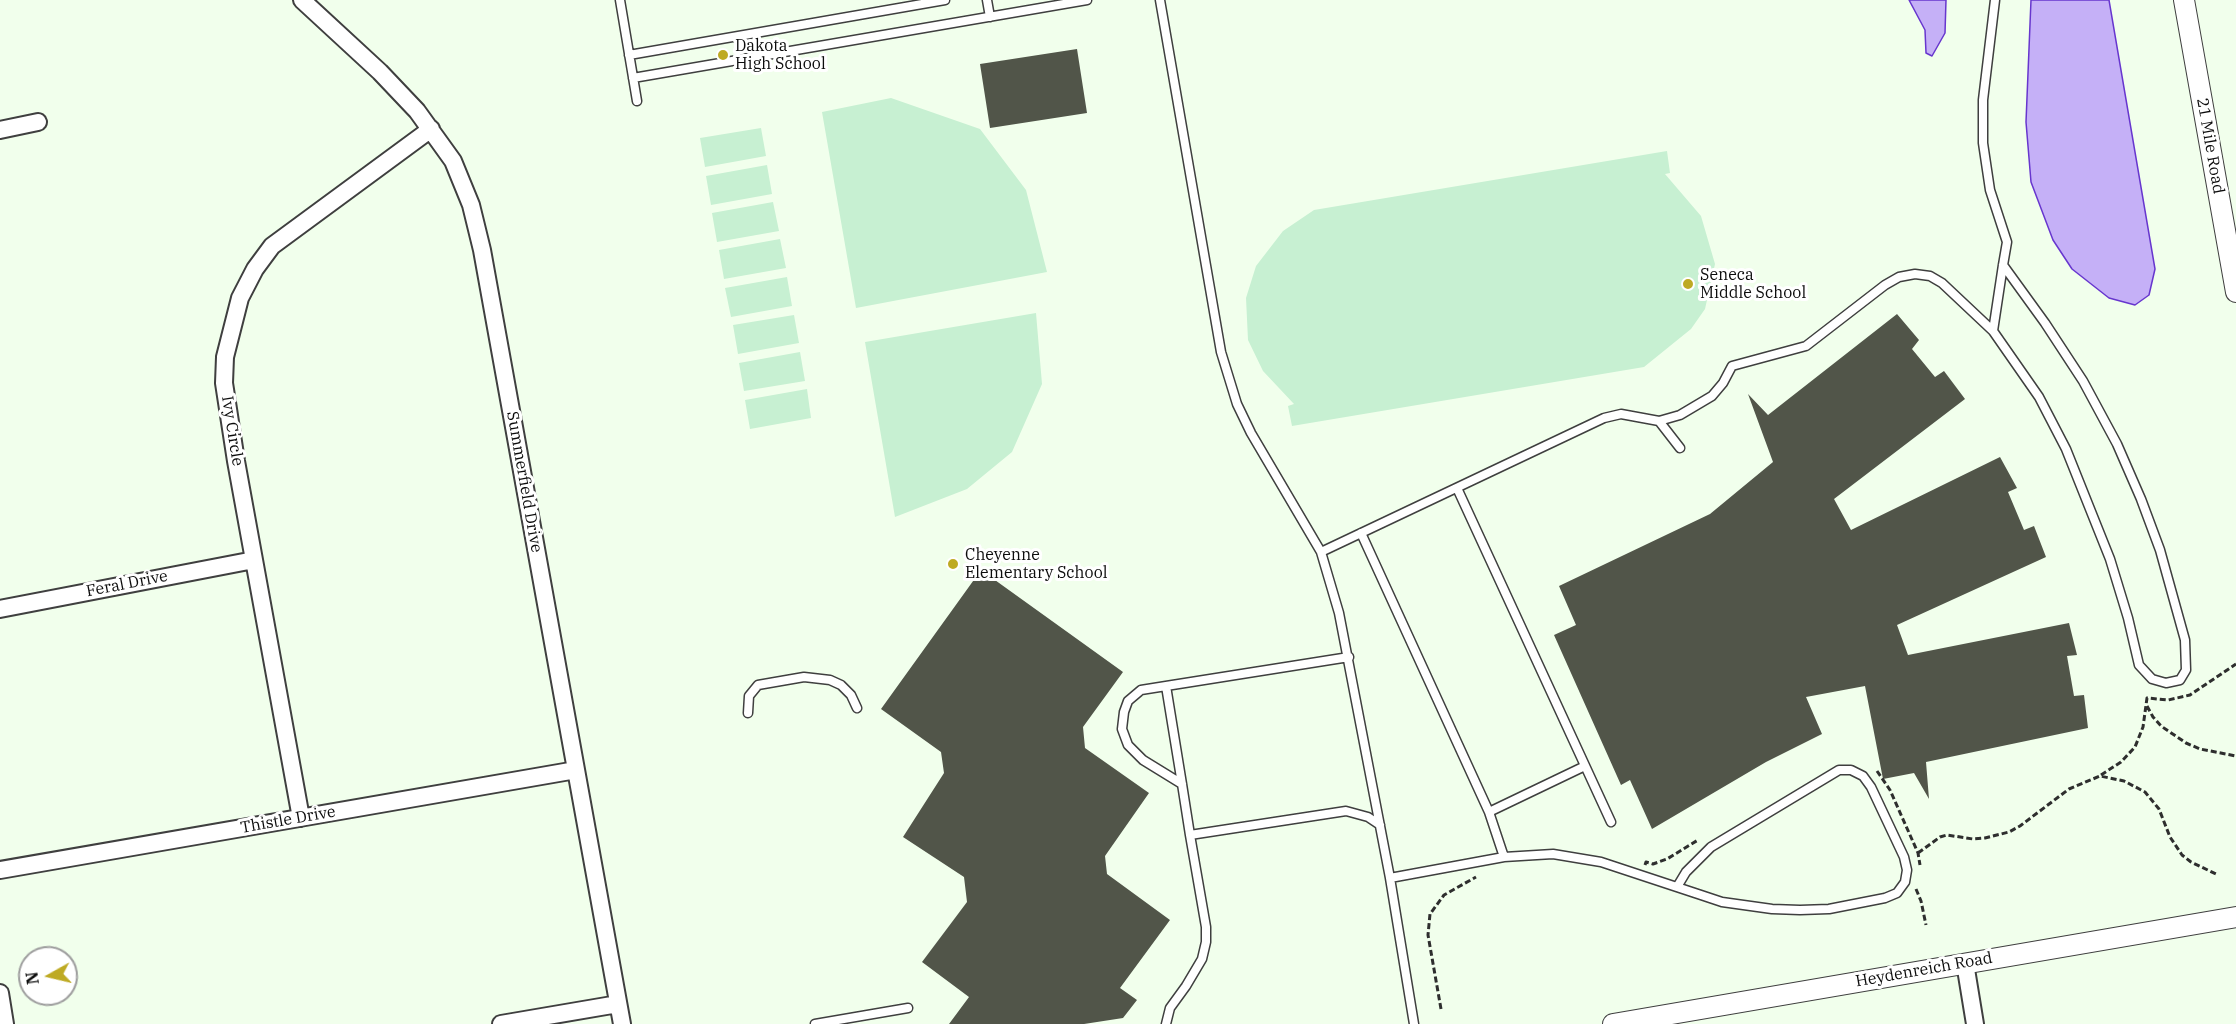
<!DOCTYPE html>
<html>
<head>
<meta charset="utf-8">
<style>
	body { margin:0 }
	#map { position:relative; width:2236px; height:1024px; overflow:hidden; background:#f1ffec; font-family:"IBM Plex Serif",serif }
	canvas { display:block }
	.north { position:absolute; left:18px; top:946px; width:60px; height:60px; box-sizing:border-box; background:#fff; border:2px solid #9e9e9e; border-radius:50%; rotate:262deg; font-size:16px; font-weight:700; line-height:24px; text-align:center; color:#0c0c0c }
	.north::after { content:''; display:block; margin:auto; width:21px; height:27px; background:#beaa23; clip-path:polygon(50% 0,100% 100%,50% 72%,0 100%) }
</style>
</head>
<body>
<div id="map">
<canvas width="2236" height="1024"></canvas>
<div class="north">N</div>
</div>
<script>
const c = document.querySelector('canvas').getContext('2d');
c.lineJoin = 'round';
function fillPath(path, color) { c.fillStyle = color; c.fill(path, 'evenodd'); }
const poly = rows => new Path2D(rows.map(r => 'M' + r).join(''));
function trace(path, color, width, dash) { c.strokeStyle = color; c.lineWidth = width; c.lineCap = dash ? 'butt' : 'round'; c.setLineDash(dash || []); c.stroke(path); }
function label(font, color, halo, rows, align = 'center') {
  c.font = font + ' "IBM Plex Serif",serif'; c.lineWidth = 6; c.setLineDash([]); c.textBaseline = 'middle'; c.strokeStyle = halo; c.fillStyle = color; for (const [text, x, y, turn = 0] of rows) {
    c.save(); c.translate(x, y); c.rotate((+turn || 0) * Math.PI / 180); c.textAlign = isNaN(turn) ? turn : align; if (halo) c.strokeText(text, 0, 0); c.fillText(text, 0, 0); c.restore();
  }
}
const pitch = poly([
	[891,98,980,129,1026,190,1047,272,856,308,822,112],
	[761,128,766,156,705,167,700,138],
	[1667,151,1670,173,1665,174,1701,216,1715,264,1705,309,1691,329,1644,367,1292,426,1288,406,1294,404,1263,371,1248,340,1246,298,1256,266,1283,231,1314,210],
	[767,165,772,194,711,205,706,176],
	[773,202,779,231,717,242,712,213],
	[780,239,786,268,724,279,719,250],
	[787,277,792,306,731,317,725,288],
	[1036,313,1042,384,1012,452,967,489,895,517,865,342],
	[794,315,799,343,738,354,733,325],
	[800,352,805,381,744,391,739,363],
	[807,389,811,418,750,429,745,400]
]);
const water = poly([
	[1909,0,1946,0,1945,33,1932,56,1926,53,1925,30,1909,0],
	[2031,0,2109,0,2155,269,2149,295,2135,305,2109,298,2072,269,2053,240,2031,182,2026,122,2031,0]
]);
const building = poly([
	[1077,49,1087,113,990,128,980,64],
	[1897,314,1919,340,1912,349,1935,377,1944,371,1965,399,1834,499,1851,530,2000,457,2017,488,2008,492,2024,530,2034,526,2046,557,1897,625,1908,655,2069,623,2077,655,2067,656,2074,696,2084,695,2088,728,1926,762,1929,799,1914,773,1883,779,1865,686,1806,697,1822,734,1766,762,1652,829,1630,780,1621,785,1554,635,1576,625,1559,586,1710,514,1773,462,1748,394,1768,415],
	[981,570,1123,672,1083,727,1085,748,1149,793,1105,856,1107,874,1170,920,1120,988,1137,1000,1123,1018,1084,1024,949,1024,969,997,922,962,967,902,964,877,903,837,944,773,941,752,881,709]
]);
const path = poly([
	[2147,706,2153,717,2161,726,2186,743,2200,749,2236,756],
	[1877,771,1890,790,1918,853,1920,865],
	[2101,775,2121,762,2135,747,2143,727,2147,698,2168,700,2190,695,2236,664],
	[1918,853,1940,837,1947,835,1973,839,1985,838,2009,832,2020,826,2069,789,2100,776,2124,781,2145,792,2159,809,2170,837,2182,855,2191,862,2216,874],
	[1645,865,1646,862,1653,864,1667,859,1698,840],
	[1916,889,1921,901,1926,925],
	[1441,1009,1428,935,1430,914,1444,895,1476,877]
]);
const service = poly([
	[620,0,637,101],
	[987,0,990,17],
	[1160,0,1221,352,1237,404,1251,433,1321,552,1339,613,1390,878,1414,1024],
	[1995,0,1983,100,1983,143,1990,190,2007,242,2003,265,1993,331,2039,397,2066,449,2110,559,2128,618,2139,665,2152,679,2166,683,2180,680,2186,670,2185,640,2160,550,2141,499,2117,444,2083,381,2045,323,2003,265],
	[629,55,945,0],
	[633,78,1087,0],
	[1659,421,1680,415,1712,396,1723,383,1732,366,1806,346,1885,285,1899,277,1915,274,1930,276,1942,283,1993,331],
	[1457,488,1611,822],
	[1361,533,1489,812,1504,857],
	[1321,552,1604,418,1621,414,1659,421,1680,448],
	[1166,686,1349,657],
	[748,713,749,696,758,685,804,677,830,680,841,685,851,695,857,708],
	[1489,812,1585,766],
	[1190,835,1346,811,1368,817,1380,825],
	[1390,878,1504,857,1553,854,1601,862,1701,895,1722,902,1772,909,1800,910,1829,909,1885,898,1897,893,1905,882,1907,870,1904,857,1871,787,1863,776,1851,770,1839,770,1711,847,1686,872,1677,887],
	[815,1024,908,1008],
	[1166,1024,1170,1008,1186,986,1202,959,1206,942,1206,927,1190,835,1182,784,1166,686,1141,690,1128,701,1124,712,1122,729,1128,745,1143,760,1182,784]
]);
const minor = poly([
	[302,0,380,72,417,111,453,161,471,205,482,250,622,1024],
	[0,130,38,122],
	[0,609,254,560],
	[301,818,236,461,224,383,225,357,240,298,255,269,272,246,431,129],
	[0,870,576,770],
	[1965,963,1975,1024],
	[0,993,5,1024],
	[501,1024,618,1004]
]);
const tertiary = poly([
	[2184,0,2236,292],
	[1613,1024,2236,917]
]);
const markers = [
	[723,55,6,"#beaa23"],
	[1688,284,6,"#beaa23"],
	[953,564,6,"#beaa23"]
];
const poiNames = [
	["Dakota",735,46],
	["High School",735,64],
	["Seneca",1700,275],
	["Middle School",1700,293],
	["Cheyenne",965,555],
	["Elementary School",965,573]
];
const streetNames = [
	["21 Mile Road",2210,146,80],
	["Ivy Circle",232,431,81],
	["Summerfield Drive",524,482,80],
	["Feral Drive",127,584,-11],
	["Thistle Drive",288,820,-10],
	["Heydenreich Road",1924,970,-10]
];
fillPath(pitch, '#c7f0d2');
fillPath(water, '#c5b0f7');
trace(water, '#6736ce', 1.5);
fillPath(building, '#515549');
trace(service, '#3f3f3f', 11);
trace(minor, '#3f3f3f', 20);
trace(tertiary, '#3f3f3f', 22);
trace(path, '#2e2e2e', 3, [6, 3]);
trace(service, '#fff', 8);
trace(minor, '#fff', 16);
trace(tertiary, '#fff', 20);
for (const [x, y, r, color] of markers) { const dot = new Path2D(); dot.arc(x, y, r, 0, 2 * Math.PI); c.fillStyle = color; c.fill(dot); trace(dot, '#fff', 2); }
label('16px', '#0c0c0c', '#fff', poiNames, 'left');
label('16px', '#0c0c0c', '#fff', streetNames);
</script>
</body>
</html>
